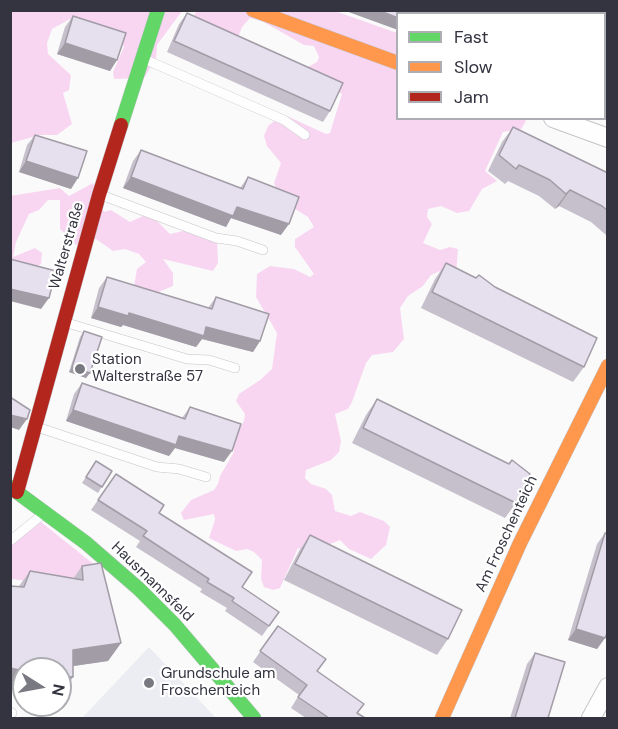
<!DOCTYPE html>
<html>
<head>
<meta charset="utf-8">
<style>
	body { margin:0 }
	#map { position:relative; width:618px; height:729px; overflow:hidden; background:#fafafa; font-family:"DM Sans",sans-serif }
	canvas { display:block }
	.frame { position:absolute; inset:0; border:12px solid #333440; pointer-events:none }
	.legend { position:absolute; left:396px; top:12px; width:210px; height:108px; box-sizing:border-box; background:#fff; border:2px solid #adaeb3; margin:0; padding:8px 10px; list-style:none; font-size:18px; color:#333440 }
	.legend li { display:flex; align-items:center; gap:12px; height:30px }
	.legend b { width:30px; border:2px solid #adaeb3 }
	.north { position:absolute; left:12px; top:657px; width:60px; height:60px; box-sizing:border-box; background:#fff; border:2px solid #adaeb3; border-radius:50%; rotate:101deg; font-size:16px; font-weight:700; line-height:24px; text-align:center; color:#333440 }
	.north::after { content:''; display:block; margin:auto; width:21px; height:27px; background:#797981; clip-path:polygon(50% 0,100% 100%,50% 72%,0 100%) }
</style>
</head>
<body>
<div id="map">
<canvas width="618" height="729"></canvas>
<div class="frame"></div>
<ul class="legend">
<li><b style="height:8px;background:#63d668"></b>Fast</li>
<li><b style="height:8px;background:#ff974d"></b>Slow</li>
<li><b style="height:8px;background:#b3261e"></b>Jam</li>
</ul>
<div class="north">N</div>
</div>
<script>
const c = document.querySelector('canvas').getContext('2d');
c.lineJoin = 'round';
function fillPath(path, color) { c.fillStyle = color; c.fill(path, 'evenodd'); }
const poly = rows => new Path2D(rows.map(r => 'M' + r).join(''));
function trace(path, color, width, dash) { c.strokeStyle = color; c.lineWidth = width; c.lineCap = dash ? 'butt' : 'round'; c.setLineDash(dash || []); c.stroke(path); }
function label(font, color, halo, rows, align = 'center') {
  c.font = font + ' "DM Sans",sans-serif'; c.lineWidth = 4.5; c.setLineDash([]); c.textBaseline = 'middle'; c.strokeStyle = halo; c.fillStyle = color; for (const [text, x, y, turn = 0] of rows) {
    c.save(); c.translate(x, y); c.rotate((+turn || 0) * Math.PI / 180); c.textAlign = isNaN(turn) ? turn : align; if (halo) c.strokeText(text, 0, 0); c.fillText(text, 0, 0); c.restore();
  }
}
const built = poly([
	[149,647,216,718,82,718]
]);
const green = poly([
	[197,10,335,11,397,33,398,118,522,118,526,121,521,129,503,132,485,171,497,181,482,189,469,211,457,213,441,206,428,209,427,217,432,224,423,243,440,250,450,247,458,249,456,276,452,277,440,271,431,275,423,286,408,296,400,308,404,339,393,352,372,355,366,363,352,402,348,409,335,414,341,441,339,452,331,460,306,470,305,478,311,484,326,489,332,495,335,511,351,516,360,512,384,521,390,527,386,545,371,559,349,549,340,540,311,552,298,548,280,588,273,590,264,587,261,579,262,560,254,552,247,549,236,551,209,538,215,520,214,514,184,520,181,513,191,500,214,490,218,484,220,476,234,452,232,442,244,421,245,414,236,401,239,394,260,380,272,369,277,333,256,297,257,274,270,266,294,269,310,277,314,274,295,247,295,239,314,227,308,217,284,202,278,193,274,183,281,163,267,146,264,136,268,126,278,118,287,116,326,134,330,133,342,94,305,73,306,68,317,62,319,57,314,46,304,45,262,21,250,18,242,27,237,40,194,16],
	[11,11,182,11,157,45,156,59,144,78,114,79,113,72,124,47,118,35,70,19,52,29,47,43,48,54,71,75,69,90,63,93,72,124,57,135,40,135,11,143],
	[93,183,104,212,111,210,130,222,143,216,155,219,170,234,197,228,217,239,218,263,213,271,163,259,173,273,173,286,149,296,134,286,137,269,146,262,139,254,125,249,113,251,96,239,76,245,60,229,60,200,48,200,39,210,29,214,16,242,13,257,35,248,42,253,41,264,34,268,11,266,10,196,60,188,69,196],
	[41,522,96,566,88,575,64,579,62,585,11,579,11,546]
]);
const lane = poly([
	[144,59,284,120,305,135],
	[101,195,216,238,237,241,263,250],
	[64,322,187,359,209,360,235,368],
	[37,427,157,467,179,469,206,477],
	[10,541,43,514],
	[10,712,12,713]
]);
const street = poly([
	[598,14,599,10],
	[553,118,608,138],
	[591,718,608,687]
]);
const fast = poly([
	[121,125,158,10],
	[10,487,86,543,139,589,175,625,254,718]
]);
const slow = poly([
	[253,10,398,63],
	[442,718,520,543,608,366]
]);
const jam = poly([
	[17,492,99,195,121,125]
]);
const wall = poly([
	[187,13,330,111,323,122,167,52,179,24],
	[73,16,117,60,110,71,57,54,65,27],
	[513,127,608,173,608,233,606,235,591,222,559,206,555,209,539,196,508,181,505,184,488,171,502,142],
	[35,135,71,189,19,172,27,145],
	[141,150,240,188,248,177,281,235,231,218,226,227,123,188,133,161],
	[446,263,584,367,573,382,421,308,435,279],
	[107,277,208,308,216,297,260,341,253,352,202,339,196,347,123,325,121,327,91,318,99,288],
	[84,331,86,378,69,372,80,337],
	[82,383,182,418,190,407,224,462,175,448,169,456,66,421,74,394],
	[377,399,509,464,516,503,505,518,352,443,366,415],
	[96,461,112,471,98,493,82,483],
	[116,474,242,587,279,612,262,636,225,611,227,608,200,592,202,589,136,547,140,541,91,510],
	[605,533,605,638,597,649,568,640,597,544],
	[310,535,448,639,437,655,284,580,299,551],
	[82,566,121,643,108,661,73,666,24,669,24,692,10,689,19,586,30,571,73,579],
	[278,626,317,671,357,713,365,718,306,718,291,708,299,695,253,662],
	[535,653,548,718,510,718,527,664]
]);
const shadedWall = poly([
	[343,10,378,10,398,18,398,30],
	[65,43,117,60,110,71,57,54],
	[604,102,608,103,608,116,604,115],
	[26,161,78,178,71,189,19,172],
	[131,177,237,207,289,224,281,235,231,218,226,227,123,188],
	[570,190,559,206,555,209,566,194],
	[10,289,49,298,41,309,10,301],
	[98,307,206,327,260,341,253,352,202,339,196,347,123,325,121,327,91,318],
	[72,367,90,373,86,378,69,372],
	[73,410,179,436,232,451,224,462,175,448,169,456,66,421],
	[10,415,27,419,19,430,10,427],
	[576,629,605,638,597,649,568,640],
	[121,643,108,661,60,668,73,650],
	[10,668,24,671,24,692,10,689],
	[60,676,73,677,60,695]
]);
const building = poly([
	[378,10,461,10,469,14,398,14,398,18,378,10],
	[484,10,500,10,505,12,504,14,483,14,484,10],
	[187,13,343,83,330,111,174,41,187,13],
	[73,16,126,33,117,60,65,43,73,16],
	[604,55,608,56,608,103,604,102,604,55],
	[513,127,608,173,608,211,602,206,570,190,566,194,550,180,519,165,516,169,499,155,513,127],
	[35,135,87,151,78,178,26,161,35,135],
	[141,150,243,189,248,177,299,197,289,224,237,207,233,216,131,177,141,150],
	[10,259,56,271,49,298,10,289,10,259],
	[446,263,476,278,479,275,495,287,597,338,584,367,432,292,446,263],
	[107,277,212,309,216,297,269,314,260,341,206,327,204,336,129,313,128,316,98,307,107,277],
	[84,331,102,337,90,373,72,367,84,331],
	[82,383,185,419,190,407,241,424,232,451,179,436,176,445,73,410,82,383],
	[10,397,30,410,27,419,10,415,10,397],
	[377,399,509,464,512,460,530,474,516,503,363,428,377,399],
	[96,461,112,471,102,487,86,477,96,461],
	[116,474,164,505,159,513,252,572,242,587,279,612,269,626,232,601,234,598,207,582,209,579,143,536,147,531,98,500,116,474],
	[605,533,608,534,608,631,605,638,576,629,605,533],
	[310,535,462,610,448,639,295,564,310,535],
	[101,563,121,643,73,650,73,677,60,676,60,669,24,669,24,671,10,668,10,586,24,587,30,571,83,580,82,566,101,563],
	[278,626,326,659,317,671,364,704,357,713,365,718,329,718,298,697,307,685,260,651,278,626],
	[535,653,565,662,548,718,515,718,535,653]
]);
const markers = [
	[80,369,6,"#797981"],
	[149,683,6,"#797981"]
];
const streetNames = [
	["Walterstraße",67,246,-74],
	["Am Froschenteich",507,534,-65],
	["Hausmannsfeld",152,582,44]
];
const poiNames = [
	["Station",92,360],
	["Walterstraße 57",92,377],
	["Grundschule am",161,674],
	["Froschenteich",161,691]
];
fillPath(built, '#ecedf2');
fillPath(green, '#f8d6f2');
trace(lane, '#c5c5cb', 10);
trace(street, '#c5c5cb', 20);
trace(fast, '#c5c5cb', 15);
trace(slow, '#c5c5cb', 15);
trace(jam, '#c5c5cb', 15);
trace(lane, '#fefefe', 9);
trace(street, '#fefefe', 18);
trace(fast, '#63d668', 14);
trace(slow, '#ff974d', 14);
trace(jam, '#b3261e', 14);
fillPath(wall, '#c6c0cc');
fillPath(shadedWall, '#a19ca6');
fillPath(building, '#e6dfed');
trace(building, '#a19ca6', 1.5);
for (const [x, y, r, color] of markers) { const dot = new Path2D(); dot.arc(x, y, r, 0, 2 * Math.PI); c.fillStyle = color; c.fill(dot); trace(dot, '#fff', 2); }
label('15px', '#333440', '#fff', streetNames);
label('15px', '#333440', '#fff', poiNames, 'left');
</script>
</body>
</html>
